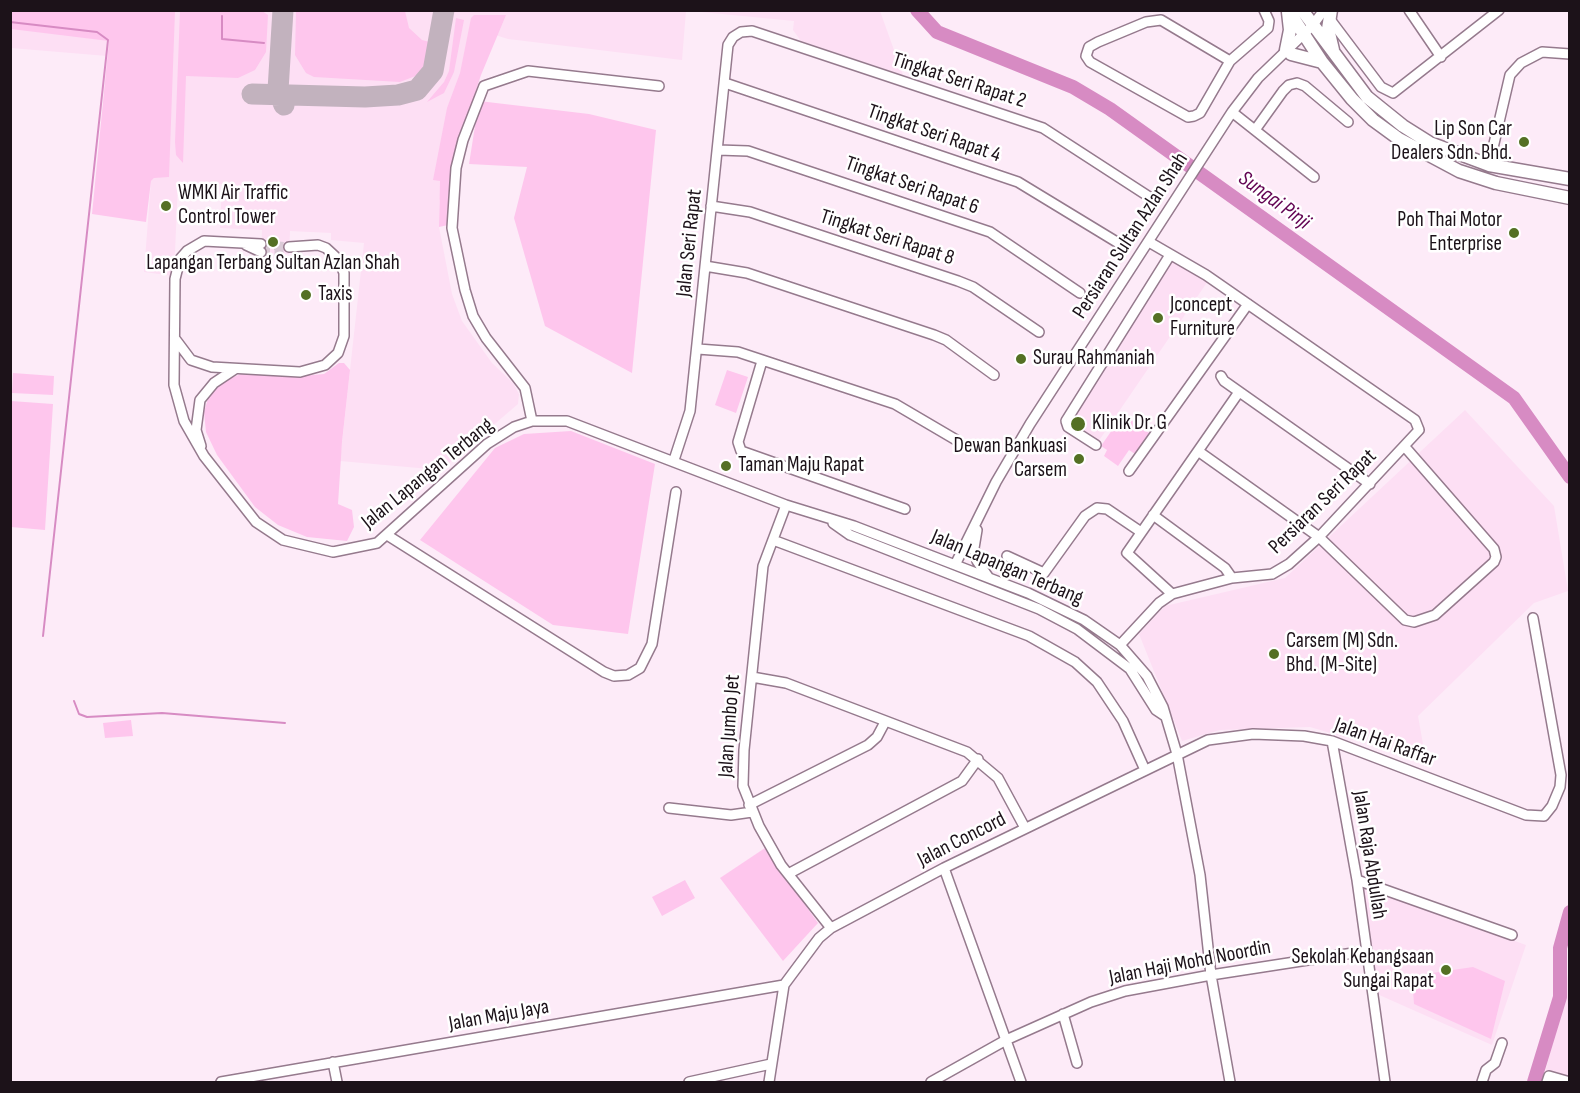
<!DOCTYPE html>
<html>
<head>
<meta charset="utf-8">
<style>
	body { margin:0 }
	#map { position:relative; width:1580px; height:1093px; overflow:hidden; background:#fdebf8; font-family:"Sofia Sans Condensed",sans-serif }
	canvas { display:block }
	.frame { position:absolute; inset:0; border:12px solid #1c1219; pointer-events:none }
</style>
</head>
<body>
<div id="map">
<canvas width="1580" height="1093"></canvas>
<div class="frame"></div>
</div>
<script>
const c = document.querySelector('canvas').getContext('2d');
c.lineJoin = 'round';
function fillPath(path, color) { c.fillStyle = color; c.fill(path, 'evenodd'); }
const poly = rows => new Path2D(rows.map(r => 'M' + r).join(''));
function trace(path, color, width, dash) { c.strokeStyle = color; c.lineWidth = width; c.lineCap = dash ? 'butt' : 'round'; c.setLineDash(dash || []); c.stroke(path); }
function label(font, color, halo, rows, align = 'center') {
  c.font = font + ' "Sofia Sans Condensed",sans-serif'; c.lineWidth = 5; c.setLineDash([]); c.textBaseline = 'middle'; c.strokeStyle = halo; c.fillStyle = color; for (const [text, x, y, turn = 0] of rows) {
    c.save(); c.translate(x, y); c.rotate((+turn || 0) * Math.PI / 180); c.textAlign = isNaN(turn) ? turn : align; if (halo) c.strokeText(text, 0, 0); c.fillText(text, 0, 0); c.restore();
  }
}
const built = poly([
	[10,11,686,11,682,60,508,39,492,34,439,202,439,227,452,294,462,321,492,363,513,383,519,394,518,404,441,470,340,461,364,243,331,240,331,233,290,231,289,254,261,253,262,230,220,228,222,184,178,182,174,276,144,272,151,181,154,178,109,42,107,56,11,48],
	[691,11,880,11,903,75,801,41,793,30,794,21],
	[1176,252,1210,278,1096,445,1063,423],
	[1465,410,1554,506,1568,591,1534,603,1418,716,1426,761,1310,727,1220,730,1182,741,1139,634,1165,606,1285,578],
	[1363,886,1526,945,1492,1045,1377,994],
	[1569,970,1569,1082,1542,1082,1547,1065]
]);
const green = poly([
	[11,10,175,11,169,177,154,178,151,181,146,222,92,214,109,41,11,29],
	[262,11,268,15,266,52,255,70,238,78,186,76,183,163,176,155,175,142,180,11],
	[296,11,405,11,409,28,422,40,430,42,428,59,418,75,400,82,314,77,306,73,295,55],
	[474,15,506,15,481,75,460,140,448,225,439,227,440,181,433,180,447,108,460,73,471,18],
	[456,18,464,20,454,72,444,93,427,102,444,82,449,71],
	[479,101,589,114,656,130,632,373,545,326,514,218,527,167,469,164],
	[339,363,344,363,350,370,342,442,338,504,352,510,354,527,347,541,307,537,278,525,255,507,217,455,206,432,204,412,209,395,223,381,241,374,302,376,324,374],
	[727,370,748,377,736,413,715,405],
	[13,373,54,376,53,395,12,393],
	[11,401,53,404,45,530,11,527],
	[1123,414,1149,433,1135,454,1129,450,1118,466,1104,456,1107,450,1101,446],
	[571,431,655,464,628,634,553,625,420,540,495,448,524,434],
	[131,720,133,736,105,738,103,723],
	[765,848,818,923,783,961,720,878],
	[685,880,695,898,662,916,652,897],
	[1473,967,1505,981,1491,1039,1414,1004,1412,976]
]);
const stream = poly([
	[222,16,222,39,264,43],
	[10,22,97,32,108,40,43,636],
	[74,701,79,714,87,717,162,713,285,723]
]);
const river = poly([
	[917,10,937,32,1073,87,1110,109,1514,398,1570,477],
	[1534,1082,1560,997,1560,948,1570,912]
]);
const taxiway = poly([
	[283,10,278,90,284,105],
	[252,94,365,97,398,95,417,90,433,71,444,10]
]);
const minorTunnel = poly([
	[261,244,289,247],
	[261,252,286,252]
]);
const minor = poly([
	[1409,10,1441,57],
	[1329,18,1381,87,1393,93,1499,10],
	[1230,61,1161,20,1146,22,1098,42,1089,47,1086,56,1090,62,1188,117,1194,116,1200,113,1230,61,1268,28,1269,21,1264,10],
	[725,83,1018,182,1120,244],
	[1232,112,1314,177],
	[1255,130,1283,91,1289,85,1297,83,1305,86,1348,122],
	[718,150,748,151,990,232,1080,293],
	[1489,165,1510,75,1521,63,1542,52,1570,54],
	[711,206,750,212,958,281,973,287,1039,332],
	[261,244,204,241,187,251,180,259,175,279,174,385,184,421,204,456,256,522,283,540,333,552,377,543,487,444,514,427,532,421,567,421,786,505,854,526,1028,593,1084,620,1120,645,1147,676,1163,707,1177,754,1200,875,1211,975,1230,1082],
	[246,245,261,252],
	[705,266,747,273,934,335,946,340,994,375],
	[176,340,191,360,212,367,300,372,325,365,338,353,344,336,344,273,339,260,326,248,318,245,289,247],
	[698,349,738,352,895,404,958,441],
	[762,361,738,442,741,451,905,509],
	[1221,376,1224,381,1370,484],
	[532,421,525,388,486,338,473,316,465,290,452,228,456,168,463,140,484,86,528,71,659,86],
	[1096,445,1068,427,1066,421,1170,255],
	[201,446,196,430,200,400,214,383,235,369],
	[1198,451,1319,537,1405,620,1414,622,1435,615,1494,562,1496,557,1494,549,1405,447],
	[674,460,690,411,728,45,733,37,741,32,752,31,1043,128,1151,198],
	[1129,471,1248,304],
	[786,505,763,566,744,750,743,786,759,826,781,865,831,928],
	[1153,515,1225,568,1232,578],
	[833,523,850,535,1039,609,1077,629,1130,669,1156,710,1165,716],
	[977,530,974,548,977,561,989,578],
	[387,535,604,672,614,676,628,675,640,668,652,644,676,492],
	[773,540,1029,636,1075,662,1097,682,1123,721,1145,770],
	[1007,556,1044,573,1085,516,1097,508,1107,509,1141,532],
	[955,565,996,482,1030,424,1232,112,1258,78,1312,26,1324,10],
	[1172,594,1127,553,1239,392],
	[1120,645,1159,603,1172,594,1232,578,1272,574,1289,564,1319,537,1419,430,1415,420,1206,275,1149,242],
	[752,677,786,683,967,752,998,778,1025,828],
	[1332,741,1357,880,1385,1082],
	[749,805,868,745,877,737,885,722],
	[669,808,731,815,752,812],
	[944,868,1021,1082],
	[788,874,962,781,978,759],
	[1357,880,1512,935],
	[1063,1014,1077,1063],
	[333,1062,337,1082],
	[221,1082,784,985],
	[689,1082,771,1064],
	[769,1082,784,985,819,938,831,928,944,868,1208,740,1253,734,1304,736,1332,741,1526,815,1544,816,1552,806,1560,787,1561,775,1533,618],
	[931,1082,1006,1040,1091,1002,1125,991,1211,975,1366,951],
	[1482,1082,1486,1070,1495,1063,1502,1043],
	[1547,1082,1549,1076,1570,1082]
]);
const major = poly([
	[1288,10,1322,62,1352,99,1373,120,1399,139,1459,171,1496,183,1570,198],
	[1302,10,1367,97,1403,126,1430,143,1489,165,1570,179],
	[1331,10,1328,29,1333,50],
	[1286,50,1290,30,1288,12],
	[1291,54,1322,62]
]);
const markers = [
	[1524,142,6,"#547024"],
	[166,206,6,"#547024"],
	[1514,233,6,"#547024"],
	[273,242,6,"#547024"],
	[306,295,6,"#547024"],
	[1158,318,6,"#547024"],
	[1021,359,6,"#547024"],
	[1078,424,8,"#547024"],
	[1079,459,6,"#547024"],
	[726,466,6,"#547024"],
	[1274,654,6,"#547024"],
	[1446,970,6,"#547024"]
];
const streetNames = [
	["Tingkat Seri Rapat 2",959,81,18],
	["Tingkat Seri Rapat 4",934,134,19],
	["Tingkat Seri Rapat 6",912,186,19],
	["Persiaran Sultan Azlan Shah",1131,236,-57],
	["Tingkat Seri Rapat 8",887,238,18],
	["Jalan Seri Rapat",690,243,-84],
	["Jalan Lapangan Terbang",428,474,-39],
	["Persiaran Seri Rapat",1323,502,-44],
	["Jalan Lapangan Terbang",1007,568,23],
	["Jalan Jumbo Jet",730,726,-86],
	["Jalan Hai Raffar",1385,743,20],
	["Jalan Concord",962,840,-27],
	["Jalan Raja Abdullah",1369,855,81],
	["Jalan Haji Mohd Noordin",1190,963,-11],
	["Jalan Maju Jaya",499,1016,-10]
];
const poiNames = [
	["Lip Son Car",1512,130,"right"],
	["Dealers Sdn. Bhd.",1512,154,"right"],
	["WMKI Air Traffic",178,194],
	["Control Tower",178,218],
	["Poh Thai Motor",1502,221,"right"],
	["Enterprise",1502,245,"right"],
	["Lapangan Terbang Sultan Azlan Shah",273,264,"center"],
	["Taxis",318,295],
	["Jconcept",1170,306],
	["Furniture",1170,330],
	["Surau Rahmaniah",1033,359],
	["Klinik Dr. G",1092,424],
	["Dewan Bankuasi",1067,447,"right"],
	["Carsem",1067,471,"right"],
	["Taman Maju Rapat",738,466],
	["Carsem (M) Sdn.",1286,642],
	["Bhd. (M-Site)",1286,666],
	["Sekolah Kebangsaan",1434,958,"right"],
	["Sungai Rapat",1434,982,"right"]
];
const waterNames = [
	["Sungai Pinji",1274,201,36]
];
fillPath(built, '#fddff4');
fillPath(green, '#fec6ed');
trace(stream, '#d78bc3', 2);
trace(river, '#d78bc3', 14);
trace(taxiway, '#c2b2be', 21);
trace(minorTunnel, '#dbcad7', 9, [9, 4.5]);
trace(minor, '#957a8d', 12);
trace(major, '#957a8d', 15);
trace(minor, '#fff', 9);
trace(major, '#fff', 12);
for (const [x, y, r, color] of markers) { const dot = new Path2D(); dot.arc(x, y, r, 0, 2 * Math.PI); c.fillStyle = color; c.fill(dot); trace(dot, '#fff', 2); }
label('21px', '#1c1219', '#fff', streetNames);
label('21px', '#1c1219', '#fff', poiNames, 'left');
label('italic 22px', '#620352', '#fff', waterNames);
</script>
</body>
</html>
